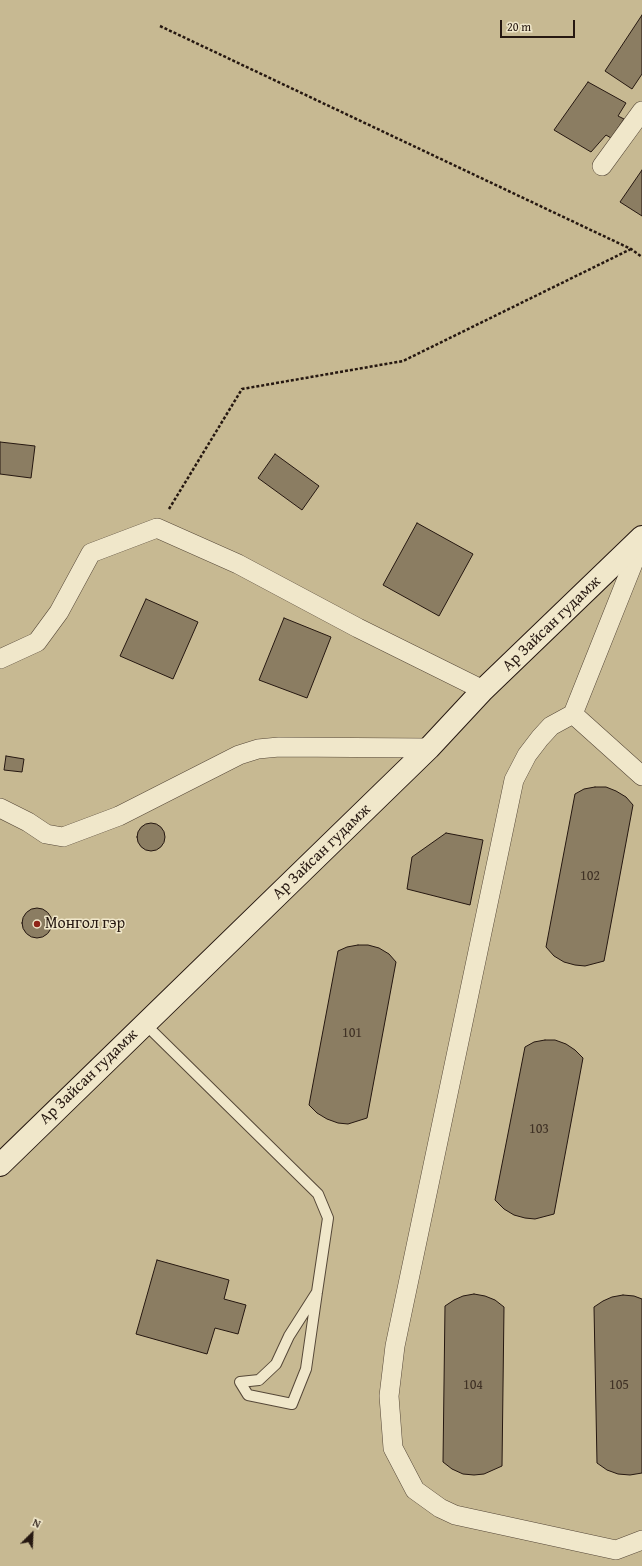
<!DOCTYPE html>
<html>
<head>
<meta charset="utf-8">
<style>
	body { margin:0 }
	#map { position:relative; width:642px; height:1566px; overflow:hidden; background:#e8daad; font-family:"Gentium Book Plus",serif }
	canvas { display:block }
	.north { position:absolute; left:12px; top:1514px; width:40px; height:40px; -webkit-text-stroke:3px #f0e7ca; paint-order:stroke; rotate:24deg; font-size:11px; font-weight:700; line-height:16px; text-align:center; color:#261811 }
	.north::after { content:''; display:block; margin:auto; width:14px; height:18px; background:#261811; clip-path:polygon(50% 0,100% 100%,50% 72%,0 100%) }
	.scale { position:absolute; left:500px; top:20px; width:75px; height:18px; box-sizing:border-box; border:2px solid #261811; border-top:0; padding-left:5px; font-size:12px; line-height:14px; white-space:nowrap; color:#261811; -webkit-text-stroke:3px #f0e7ca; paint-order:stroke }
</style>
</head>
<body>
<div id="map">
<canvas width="642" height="1566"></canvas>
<div class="north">N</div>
<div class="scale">20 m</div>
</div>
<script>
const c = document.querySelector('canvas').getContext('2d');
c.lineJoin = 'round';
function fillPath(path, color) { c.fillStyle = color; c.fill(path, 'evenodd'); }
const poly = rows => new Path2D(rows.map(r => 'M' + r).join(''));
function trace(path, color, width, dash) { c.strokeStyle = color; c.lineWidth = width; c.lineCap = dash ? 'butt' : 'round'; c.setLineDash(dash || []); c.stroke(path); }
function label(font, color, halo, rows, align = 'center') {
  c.font = font + ' "Gentium Book Plus",serif'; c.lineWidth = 3; c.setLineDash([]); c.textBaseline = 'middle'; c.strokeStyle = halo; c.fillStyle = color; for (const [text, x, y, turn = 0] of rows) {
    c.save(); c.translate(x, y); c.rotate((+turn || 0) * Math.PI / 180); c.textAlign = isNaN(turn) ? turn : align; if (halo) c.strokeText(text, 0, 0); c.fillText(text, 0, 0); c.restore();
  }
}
const green = poly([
	[0,0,642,0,642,1566,0,1566]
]);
const building = poly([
	[642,15,642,74,632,89,605,71,642,15],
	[588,82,626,103,618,116,624,119,611,138,606,135,591,152,554,130,588,82],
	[642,170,642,216,620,202,642,170],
	[0,442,35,446,31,478,0,474,0,442],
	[275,454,319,486,302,510,258,478,275,454],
	[417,523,473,554,439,616,383,585,417,523],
	[146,599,198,622,173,679,120,656,146,599],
	[284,618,331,637,307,698,259,680,284,618],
	[6,756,24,759,22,772,4,770,6,756],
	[595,787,606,787,616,791,626,797,633,805,604,961,585,966,575,965,564,962,554,956,546,947,575,794,584,789,595,787],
	'137 837a14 14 0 1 1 28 0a14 14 0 1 1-28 0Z',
	[446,833,483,840,470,905,407,889,412,857,446,833],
	'22 923a15 15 0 1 1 30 0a15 15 0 1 1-30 0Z',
	[358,945,368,945,379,948,389,954,396,962,367,1118,348,1124,338,1123,327,1119,317,1113,309,1105,338,951,347,947,358,945],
	[545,1040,555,1040,566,1044,575,1050,583,1058,554,1214,535,1219,525,1218,514,1215,504,1209,495,1200,525,1047,534,1042,545,1040],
	[157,1260,229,1280,224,1299,246,1305,238,1334,215,1328,207,1354,136,1334,157,1260],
	[474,1294,485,1296,495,1300,504,1307,502,1466,484,1474,474,1475,463,1474,452,1469,443,1462,445,1306,454,1300,463,1296,474,1294],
	[623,1295,634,1296,642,1299,642,1473,630,1475,618,1474,607,1470,597,1463,594,1307,603,1301,612,1297,623,1295]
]);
const path = poly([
	[160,26,631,249,642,257],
	[169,509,242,389,403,361,631,249]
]);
const lane = poly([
	[144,1023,318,1194,328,1218,317,1292,306,1369,292,1404,248,1395,240,1382,259,1380,276,1364,289,1336,317,1292]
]);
const street = poly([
	[602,166,642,111],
	[642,541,573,714,642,776],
	[0,659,37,642,59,612,91,553,157,528,238,564,358,628,483,690],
	[573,714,551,726,540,738,527,755,514,780,395,1346,389,1396,393,1448,415,1490,440,1508,455,1515,616,1550,642,1540],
	[0,808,28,822,46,834,63,837,119,816,239,755,258,749,279,747,429,748]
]);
const secondary = poly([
	[0,1165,429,748,483,690,642,537]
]);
const markers = [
	[37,924,4,"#8f2418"]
];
const numberNames = [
	["102",590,876],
	["101",352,1033],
	["103",539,1129],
	["104",473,1385],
	["105",619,1385]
];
const streetNames = [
	["Ар Зайсан гудамж",552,624,-44],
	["Ар Зайсан гудамж",322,852,-44],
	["Ар Зайсан гудамж",89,1077,-44]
];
const poiNames = [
	["Монгол гэр",45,924]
];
fillPath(green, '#c7b992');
fillPath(building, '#8b7d62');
trace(building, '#261811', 1);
trace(lane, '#564838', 12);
trace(street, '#564838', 20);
trace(secondary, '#261811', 24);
trace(path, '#261811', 2.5, [3, 2]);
trace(lane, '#f0e7ca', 10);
trace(street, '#f0e7ca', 19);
trace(secondary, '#f0e7ca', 22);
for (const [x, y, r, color] of markers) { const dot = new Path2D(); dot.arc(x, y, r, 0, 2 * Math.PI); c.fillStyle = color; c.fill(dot); trace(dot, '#f0e7ca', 1.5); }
label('14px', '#3f3125', null, numberNames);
label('16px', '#261811', '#f0e7ca', streetNames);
label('16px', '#261811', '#f0e7ca', poiNames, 'left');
</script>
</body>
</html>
